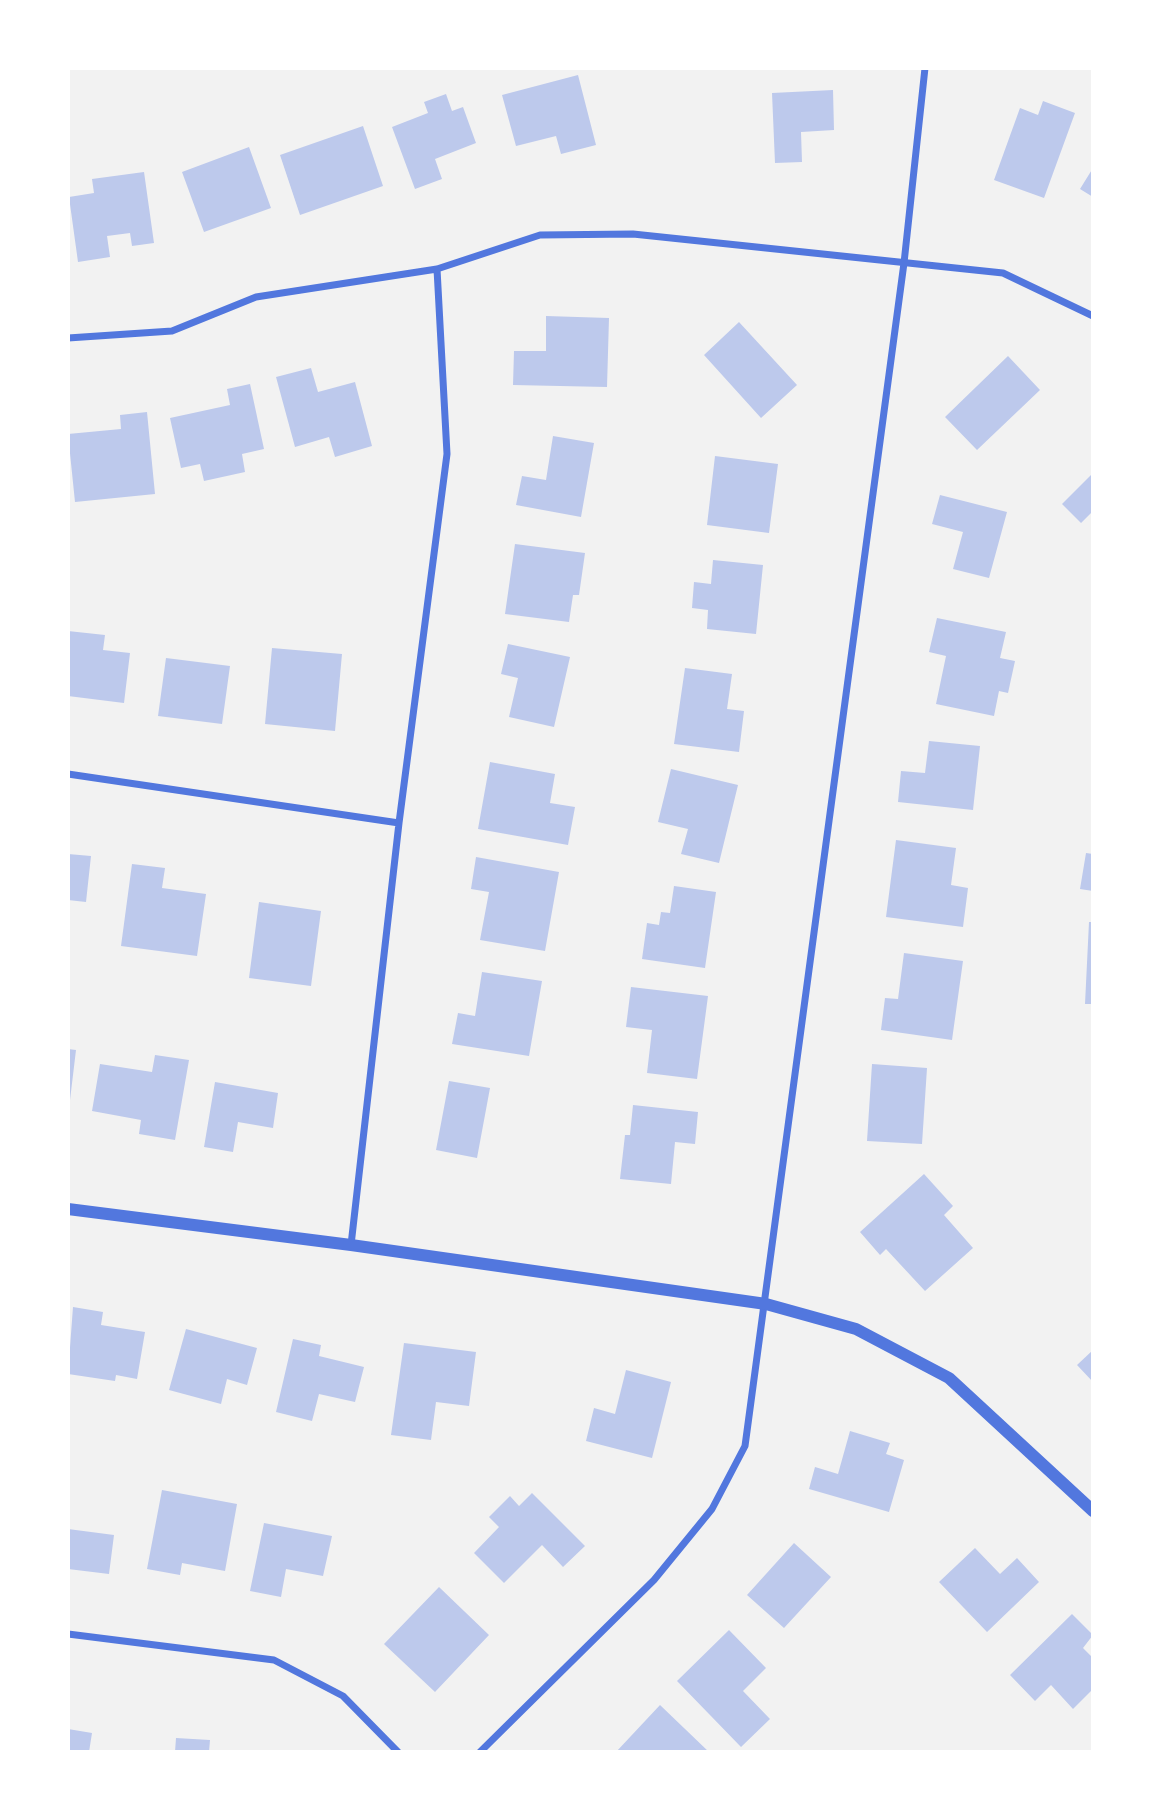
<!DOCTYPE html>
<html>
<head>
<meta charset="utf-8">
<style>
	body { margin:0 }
	#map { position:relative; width:1161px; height:1820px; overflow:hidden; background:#f2f2f2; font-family:Arial,sans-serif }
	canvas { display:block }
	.frame { position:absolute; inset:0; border:70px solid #fff; pointer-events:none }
</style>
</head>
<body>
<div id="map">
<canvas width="1161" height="1820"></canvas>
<div class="frame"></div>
</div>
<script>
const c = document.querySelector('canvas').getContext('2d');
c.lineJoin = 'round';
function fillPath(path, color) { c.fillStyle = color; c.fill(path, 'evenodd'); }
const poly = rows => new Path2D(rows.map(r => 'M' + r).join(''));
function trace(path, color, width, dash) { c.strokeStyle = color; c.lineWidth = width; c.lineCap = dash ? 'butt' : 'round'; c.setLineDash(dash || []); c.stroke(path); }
const building = poly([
	[578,75,596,145,561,154,556,136,516,146,502,95],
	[833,90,834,130,801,132,802,162,775,163,772,93],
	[446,94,452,111,463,107,476,143,435,159,442,179,415,189,392,127,428,113,424,102],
	[1043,101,1075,113,1044,198,994,180,1020,108,1038,115],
	[363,126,383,186,300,215,280,155],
	[249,147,271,208,204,232,182,172],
	[1093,168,1093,197,1080,189],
	[144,172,154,243,132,246,130,233,107,236,110,257,78,262,69,197,94,193,92,179],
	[546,316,609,318,607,387,513,385,514,351,546,351],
	[739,322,797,385,761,418,704,355],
	[1008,356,1040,390,977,450,945,417],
	[311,368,318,392,355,382,372,446,335,457,329,437,295,447,276,377],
	[250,384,264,449,242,454,245,472,204,481,200,464,181,468,170,418,230,405,227,389],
	[147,412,155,494,75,502,68,434,121,429,120,415],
	[553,436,594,443,581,517,516,505,522,476,546,480],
	[715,456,778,464,769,533,707,525],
	[1093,473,1093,511,1081,523,1062,504],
	[940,495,1007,512,989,578,953,569,963,532,932,524],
	[515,544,585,553,579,595,573,595,569,622,505,614],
	[713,560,763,565,756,634,707,629,708,610,692,608,694,582,711,584],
	[937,618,1006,632,1000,658,1015,661,1008,693,999,691,994,716,936,704,946,656,929,652],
	[68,631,105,635,103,650,130,653,124,703,68,696],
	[508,644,570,657,554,727,509,717,518,678,501,674],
	[272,648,342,654,335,731,265,724],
	[166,658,230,666,222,724,158,716],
	[685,668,732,674,727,709,744,711,739,752,674,744],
	[929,741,980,746,973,810,898,802,901,771,925,773],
	[490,762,555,774,550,803,575,807,568,845,478,829],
	[671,769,738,785,719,863,681,854,688,829,658,822],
	[896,840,956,848,951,885,968,888,963,927,886,917],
	[1086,853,1093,854,1093,891,1080,889],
	[68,854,91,856,86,902,68,900],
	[476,857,559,872,545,951,480,940,489,892,471,889],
	[132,864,165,868,162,888,206,894,197,956,121,946],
	[674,886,716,892,705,968,642,959,647,923,659,925,661,912,670,913],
	[259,902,321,911,311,986,249,978],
	[1089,922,1093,922,1093,1004,1085,1004],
	[904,953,963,961,952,1040,881,1030,885,998,898,999],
	[482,972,542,981,529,1056,452,1044,458,1013,475,1016],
	[631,987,708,996,697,1079,647,1073,652,1030,626,1027],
	[68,1049,76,1050,70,1100,68,1100],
	[155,1055,189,1060,175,1140,139,1134,141,1120,92,1111,100,1064,152,1072],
	[872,1064,927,1068,922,1144,867,1141],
	[449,1081,490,1088,477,1158,436,1150],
	[215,1082,278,1093,273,1128,238,1122,233,1152,204,1147],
	[633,1105,698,1112,695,1144,675,1142,671,1184,620,1179,625,1135,630,1135],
	[924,1174,953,1206,944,1215,973,1248,925,1291,886,1249,880,1255,860,1232],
	[73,1307,103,1312,101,1325,145,1332,137,1379,116,1375,115,1381,68,1374],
	[186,1329,257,1348,247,1385,227,1379,221,1404,169,1390],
	[293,1339,321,1345,319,1356,364,1367,355,1402,319,1394,312,1421,276,1412],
	[404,1343,476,1352,469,1406,436,1402,431,1440,391,1435],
	[1093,1350,1093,1382,1077,1365],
	[626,1370,671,1382,652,1458,586,1441,594,1408,615,1414],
	[850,1431,890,1443,886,1454,904,1460,889,1512,809,1489,815,1467,838,1474],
	[162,1490,237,1504,225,1571,182,1563,180,1575,147,1569],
	[532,1493,585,1546,563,1567,542,1545,504,1583,474,1553,499,1527,489,1517,510,1496,519,1506],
	[264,1523,332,1536,323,1576,286,1569,281,1597,250,1591],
	[68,1529,114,1535,109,1574,68,1569],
	[794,1543,831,1577,784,1628,747,1595],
	[975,1548,1000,1574,1017,1558,1039,1582,987,1632,939,1582],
	[439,1587,489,1635,435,1692,384,1644],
	[1072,1614,1093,1635,1083,1648,1093,1658,1093,1689,1073,1709,1051,1685,1035,1701,1010,1675],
	[729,1630,766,1668,743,1691,770,1719,741,1747,677,1681],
	[660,1705,709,1752,616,1752],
	[68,1729,92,1733,89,1752,68,1752],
	[176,1738,210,1740,209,1752,175,1752]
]);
const minor = poly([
	[68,338,172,331,256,297,437,269,540,235,633,234,1003,273,1093,316],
	[68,774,399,823],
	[351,1245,399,823,447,454,437,269],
	[68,1634,274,1660,343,1696,398,1752],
	[480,1752,654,1580,712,1509,745,1446,904,263,925,68]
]);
const tertiary = poly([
	[68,1209,351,1245,766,1304,856,1329,949,1378,1093,1511]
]);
fillPath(building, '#bdc9ec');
trace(minor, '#5277de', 7);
trace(tertiary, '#5277de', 12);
</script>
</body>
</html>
